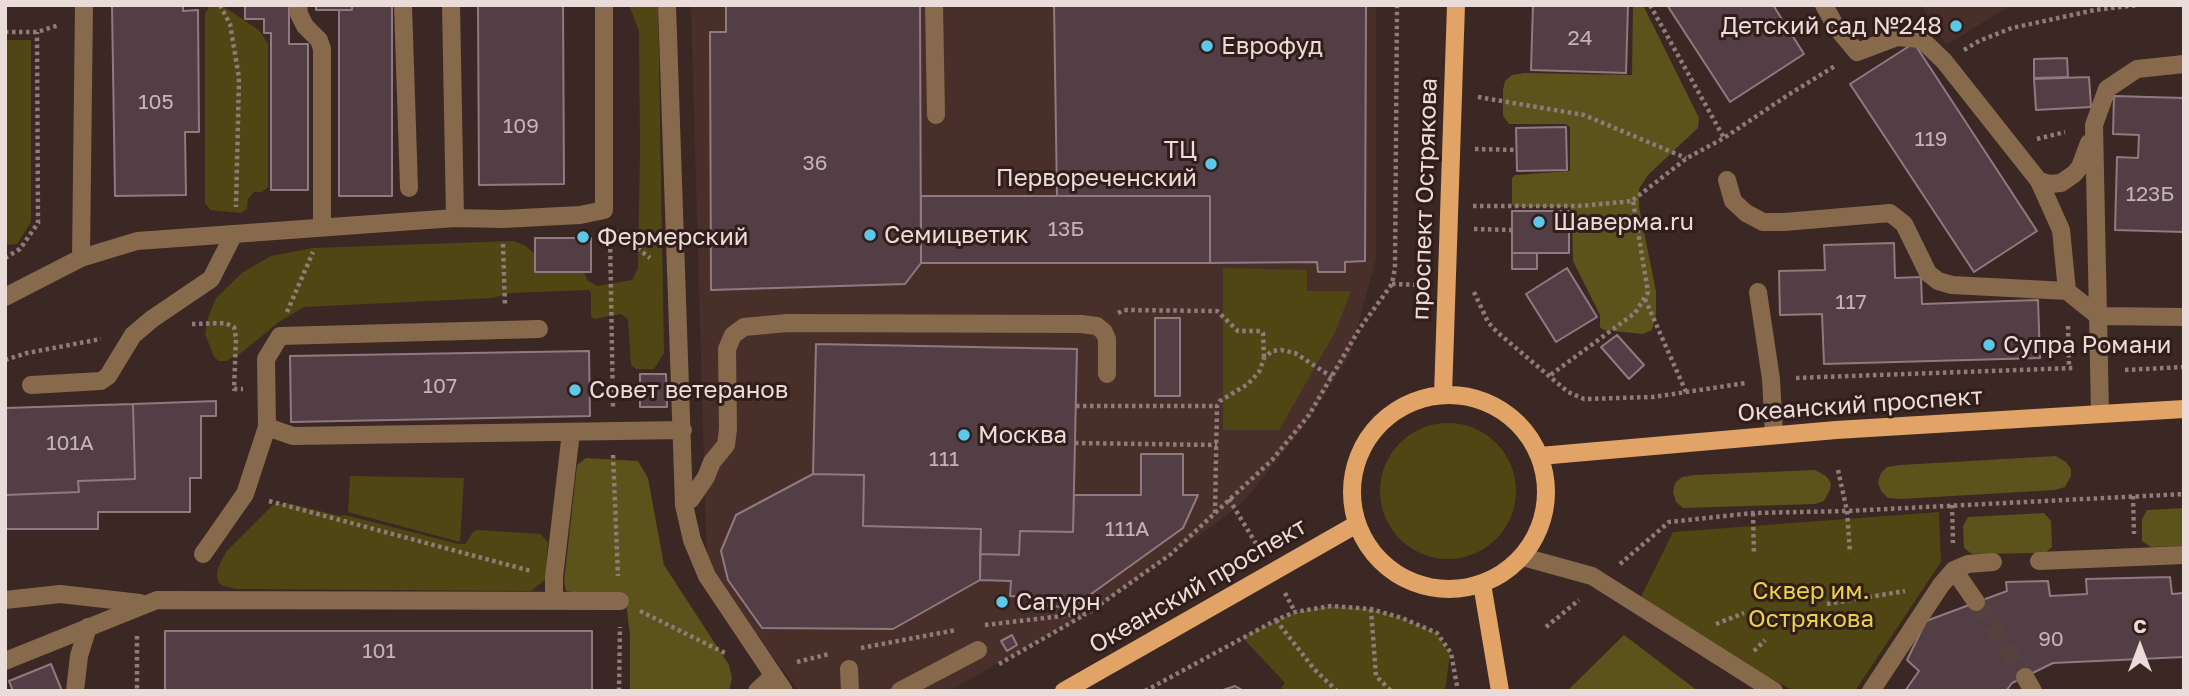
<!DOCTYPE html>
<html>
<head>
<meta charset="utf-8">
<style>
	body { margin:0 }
	#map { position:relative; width:2189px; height:696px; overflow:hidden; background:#3b2723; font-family:"Golos Text",sans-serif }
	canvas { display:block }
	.frame { position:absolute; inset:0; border:7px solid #eadcd9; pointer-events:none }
	.north { position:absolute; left:2105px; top:612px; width:70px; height:70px; -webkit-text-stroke:5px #311d1a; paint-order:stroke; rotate:0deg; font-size:19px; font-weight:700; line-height:28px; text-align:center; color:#eadcd9 }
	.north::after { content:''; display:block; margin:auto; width:24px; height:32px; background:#eadcd9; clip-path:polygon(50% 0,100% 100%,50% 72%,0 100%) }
</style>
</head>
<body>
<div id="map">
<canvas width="2189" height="696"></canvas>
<div class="frame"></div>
<div class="north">С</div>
</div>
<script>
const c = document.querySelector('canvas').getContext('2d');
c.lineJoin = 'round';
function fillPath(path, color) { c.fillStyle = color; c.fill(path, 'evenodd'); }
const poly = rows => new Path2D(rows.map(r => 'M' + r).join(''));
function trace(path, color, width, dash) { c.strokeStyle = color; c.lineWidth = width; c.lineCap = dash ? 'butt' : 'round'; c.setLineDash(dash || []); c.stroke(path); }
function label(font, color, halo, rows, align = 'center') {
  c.font = font + ' "Golos Text",sans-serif'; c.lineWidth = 6; c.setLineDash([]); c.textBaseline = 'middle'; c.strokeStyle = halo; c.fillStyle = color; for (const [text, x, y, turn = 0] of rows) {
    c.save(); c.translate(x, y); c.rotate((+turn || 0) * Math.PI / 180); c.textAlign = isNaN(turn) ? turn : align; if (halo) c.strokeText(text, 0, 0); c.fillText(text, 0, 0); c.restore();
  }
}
const built = poly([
	[691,5,1376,5,1376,258,1350,355,1300,432,1244,501,1226,516,1088,613,949,691,799,691,707,570],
	[1921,5,2016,5,2010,6,1946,45]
]);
const green = poly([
	[629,5,658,5,664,353,654,369,636,369,631,365,628,319,621,314,594,319,591,316,591,293,589,290,511,293,492,298,304,307,279,322,241,353,226,361,219,361,214,357,205,334,208,318,216,298,243,272,271,256,313,248,513,241,524,245,534,253,534,273,584,272,587,280,597,286,632,280,638,268,640,152,639,31],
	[223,6,260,31,268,44,268,187,262,192,254,192,248,199,247,209,241,213,210,210,205,203,205,14,209,7],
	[5,40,31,40,31,222,17,244,5,245],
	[1223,268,1307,270,1307,291,1351,291,1335,332,1279,430,1223,430],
	'1380 491a68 68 0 1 1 136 0a68 68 0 1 1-136 0Z',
	[350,476,464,478,460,542,348,512],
	[287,503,340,516,345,515,459,544,465,544,474,531,478,530,540,534,548,542,545,580,531,591,237,589,223,586,219,583,217,576,218,568,226,552,273,505],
	[1939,512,1941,562,1855,691,1794,691,1636,607,1673,532],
	[1331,606,1371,609,1402,618,1437,633,1450,653,1445,691,1285,691,1281,688,1285,683,1242,637,1295,612]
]);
const forest = poly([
	[1633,5,1643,5,1699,118,1698,128,1648,175,1639,189,1639,207,1656,291,1656,314,1652,330,1643,334,1604,330,1600,327,1600,315,1573,261,1572,213,1570,207,1514,207,1512,204,1512,178,1515,175,1570,171,1570,127,1565,124,1509,124,1503,116,1503,90,1505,81,1512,75,1524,73,1632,75],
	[2056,456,2066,462,2071,469,2071,476,2065,487,2055,490,1901,499,1888,498,1881,491,1878,482,1881,473,1887,467,1900,465],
	[586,458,638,461,648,478,664,565,729,665,732,678,729,691,630,691,630,636,626,601,566,591,564,582,577,465],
	[1815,470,1826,476,1831,483,1830,490,1824,501,1815,504,1683,508,1676,502,1673,492,1675,483,1682,477,1695,475],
	[2184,508,2184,546,2151,547,2142,541,2142,519,2147,510],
	[2044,513,2051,521,2052,547,2045,553,1972,554,1964,548,1963,526,1968,517],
	[1624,635,1686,682,1698,691,1567,691]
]);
const building = poly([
	[112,5,183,5,183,11,198,10,199,132,185,132,186,195,115,196,112,5],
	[245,5,289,5,289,44,308,44,308,190,271,190,271,33,264,33,264,19,245,19,245,5],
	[316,5,352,5,352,10,316,10,316,5],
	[352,5,392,5,392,196,339,196,339,10,352,10,352,5],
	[478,5,563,5,564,184,479,185,478,5],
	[726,5,920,5,921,263,905,284,711,290,710,32,726,32,726,5],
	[1054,5,1366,5,1365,261,1345,262,1345,272,1318,272,1317,262,1210,263,1210,196,1057,196,1054,5],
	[1533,5,1628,5,1626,73,1531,70,1533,5],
	[1667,5,1773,5,1804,54,1730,102,1667,5],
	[1914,43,2037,231,1974,272,1850,84,1914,43],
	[2067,58,2068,77,2034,78,2034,59,2067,58],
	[2089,77,2091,107,2036,110,2034,79,2089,77],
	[2114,96,2184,98,2184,232,2115,230,2117,157,2138,158,2139,135,2113,134,2114,96],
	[1566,127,1567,170,1517,171,1516,128,1566,127],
	[921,196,1210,196,1210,263,921,263,921,196],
	[1512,211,1569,211,1569,253,1512,253,1512,211],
	[535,238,591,238,591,272,535,272,535,238],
	[1894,243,1895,278,1921,277,1922,304,2038,300,2040,358,1824,364,1822,314,1780,315,1779,271,1825,270,1824,245,1894,243],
	[1512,253,1537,253,1537,269,1512,269,1512,253],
	[1567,268,1597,317,1556,342,1526,294,1567,268],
	[1155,318,1180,318,1180,396,1155,396,1155,318],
	[1617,335,1644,365,1629,379,1601,347,1617,335],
	[816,344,1077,349,1073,532,1020,531,1019,555,980,554,981,529,863,526,864,475,813,474,816,344],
	[589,351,590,416,291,422,290,356,589,351],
	[640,374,666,374,667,407,640,407,640,374],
	[216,401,216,416,201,416,201,478,190,478,190,512,98,512,98,529,5,529,5,495,79,492,78,481,135,479,133,404,216,401],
	[133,404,135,479,78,481,79,492,5,495,5,408,133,404],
	[1141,454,1183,454,1183,495,1198,495,1183,528,1080,602,1065,607,1046,606,1033,598,1010,596,1011,581,980,580,980,554,1019,555,1020,531,1073,532,1074,495,1141,495,1141,454],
	[813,474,864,475,863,526,981,529,980,580,893,629,762,628,728,580,721,551,736,515,813,474],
	[2170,577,2172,594,2184,593,2184,657,2053,663,2012,683,2006,691,1905,691,1919,671,1907,660,1926,621,2007,591,2006,582,2048,581,2050,596,2087,594,2086,579,2170,577],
	[165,631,592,631,592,691,165,691,165,631],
	[1012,635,1017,645,1007,651,1001,641,1012,635],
	[51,664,62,691,13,691,9,681,51,664],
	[1235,686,1244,691,1220,691,1235,686]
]);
const minorTunnel = poly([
	[1976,602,2025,677]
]);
const path = poly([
	[220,5,230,24,239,78,236,207],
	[1650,5,1724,138],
	[5,32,37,32,59,25],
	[1964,50,1979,41,2012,28,2095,10,2138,5],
	[1478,97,1584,115,1686,158],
	[2037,139,2065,132],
	[1475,149,1516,150],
	[1633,200,1687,158,1724,138,1788,95,1835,66],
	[1473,206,1579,206,1633,201,1648,292,1635,313,1549,376],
	[1474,229,1512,230],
	[615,231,650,258],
	[610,235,613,408],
	[503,244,505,306],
	[5,258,20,249,38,223,37,32],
	[1392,284,1422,285],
	[1474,292,1488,322,1497,332,1568,392,1584,399,1653,397,1746,383],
	[1645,299,1686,392],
	[287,312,313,252],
	[1118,313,1124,310,1217,311,1238,331,1260,331,1263,333,1264,358],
	[192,324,225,323,234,327,236,338,234,389,243,389],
	[2068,326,2069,367],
	[5,360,27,353,101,339],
	[2125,370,2184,367],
	[1796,378,2074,368],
	[1076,406,1217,406],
	[1075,443,1217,445],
	[613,455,618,576],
	[1838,470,1847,511,1850,553],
	[2133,496,2134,534],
	[1229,499,1261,552],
	[269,501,531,571],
	[1952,505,1953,543],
	[1215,513,1217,406,1220,401,1248,384,1259,372,1264,358,1272,351,1281,350,1295,353,1332,377],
	[1753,513,1754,553],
	[1620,564,1669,522,1753,513,1847,511,2184,494],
	[1285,593,1295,612],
	[1827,604,1905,591],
	[1371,609,1376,676,1391,691],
	[640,611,727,654],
	[1276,620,1314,669,1337,691],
	[1716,624,1744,613],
	[985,625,1088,613,1171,554,1272,460,1309,415,1360,328,1392,284,1395,268,1397,5],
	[1546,627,1579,600],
	[137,636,137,691],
	[861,648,956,630],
	[1754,651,1765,640],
	[797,662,829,654],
	[999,664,1086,614],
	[619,691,620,627],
	[1145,691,1276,620,1295,612,1331,606,1371,609,1402,618,1437,633,1451,653,1458,691]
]);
const minor = poly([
	[298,5,299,14,305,26,319,40,322,49,322,226],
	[403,5,409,188],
	[451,5,455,218],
	[667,5,684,505,692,540,707,576,784,691],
	[934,5,936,115],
	[1824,5,1836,27,1857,52,1897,37,1921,39,1944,61,2039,181,2061,230,2067,291,2098,316,2100,414],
	[2184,64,2137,69,2107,89,2094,125,2098,316,2184,317],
	[1727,180,1733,201,1746,213,1763,222,1784,222,1890,213,1904,224,1928,273,1938,281,1952,285,2067,291],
	[2039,181,2050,184,2061,183,2074,174,2080,167,2089,143],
	[81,258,137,241,455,218,503,219,580,215,604,210,604,5],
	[1758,292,1771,379,1774,435],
	[5,297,81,258,84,5],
	[539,329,280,336,266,359,267,427,293,436,683,430],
	[31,385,101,381,108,376,133,335,152,319,211,279,234,234],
	[684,505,691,499,706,477,712,462,726,445,728,429,727,349,733,335,744,327,787,323,1081,324,1097,326,1104,332,1107,339,1107,374],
	[203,554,245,494,267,427],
	[1523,557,1592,576,1774,691],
	[2039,561,2184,555],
	[1954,570,1976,602],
	[554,599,554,577,571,432],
	[5,600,60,594,140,603],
	[5,661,157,600,620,601],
	[849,669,850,691],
	[2025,677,2033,691],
	[75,691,79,656,88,627],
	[757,691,773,676],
	[900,691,978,650],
	[1871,691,1941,585,1954,570,1968,564,1993,562]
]);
const major = poly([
	'1352 492a97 97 0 1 1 194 0a97 97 0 1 1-194 0Z',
	[1443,395,1456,5],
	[1540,456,1836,430,2184,409],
	[1482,584,1500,691],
	[1064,691,1357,524]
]);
const markers = [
	[1956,26,7,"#5ac8e6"],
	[1207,46,7,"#5ac8e6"],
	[1211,164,7,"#5ac8e6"],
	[1539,222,7,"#5ac8e6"],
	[870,235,7,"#5ac8e6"],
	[583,237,7,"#5ac8e6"],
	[1989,345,7,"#5ac8e6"],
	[575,390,7,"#5ac8e6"],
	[964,435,7,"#5ac8e6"],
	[1002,602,7,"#5ac8e6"]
];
const numberNames = [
	["24",1580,38],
	["105",156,102],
	["109",521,126],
	["119",1931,139],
	["36",815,163],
	["123Б",2150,194],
	["13Б",1066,229],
	["117",1851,302],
	["107",440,386],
	["101А",70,443],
	["111",944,459],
	["111А",1127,529],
	["90",2051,639],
	["101",379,651]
];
const poiNames = [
	["Детский сад №248",1942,26,"right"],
	["Еврофуд",1221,46],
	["ТЦ",1197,150,"right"],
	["Первореченский",1197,178,"right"],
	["Шаверма.ru",1553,222],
	["Семицветик",884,235],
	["Фермерский",597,237],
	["Супра Романи",2003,345],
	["Совет ветеранов",589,390],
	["Москва",978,435],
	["Сатурн",1016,602]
];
const streetNames = [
	["проспект Острякова",1425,199,-88],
	["Океанский проспект",1860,405,-4],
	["Океанский проспект",1198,586,-30]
];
const parkNames = [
	["Сквер им.",1811,591],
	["Острякова",1811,619]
];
fillPath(built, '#492f2a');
fillPath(green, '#4f4614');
fillPath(forest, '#5c521b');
fillPath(building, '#543e46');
trace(building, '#917981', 2);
trace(minorTunnel, '#55423e', 18, [18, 9]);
trace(path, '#8d7c78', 4.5, [3.5, 3.5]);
trace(minor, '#87694c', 18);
trace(major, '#e1a366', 18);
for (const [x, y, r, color] of markers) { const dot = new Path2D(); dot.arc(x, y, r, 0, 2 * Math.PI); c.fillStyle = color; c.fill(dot); trace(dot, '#311d1a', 2.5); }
label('21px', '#c4b4b4', null, numberNames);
label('24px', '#eadcd9', '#311d1a', poiNames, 'left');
label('24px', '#eadcd9', '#311d1a', streetNames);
label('24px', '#ead246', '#311d1a', parkNames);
</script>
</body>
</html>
